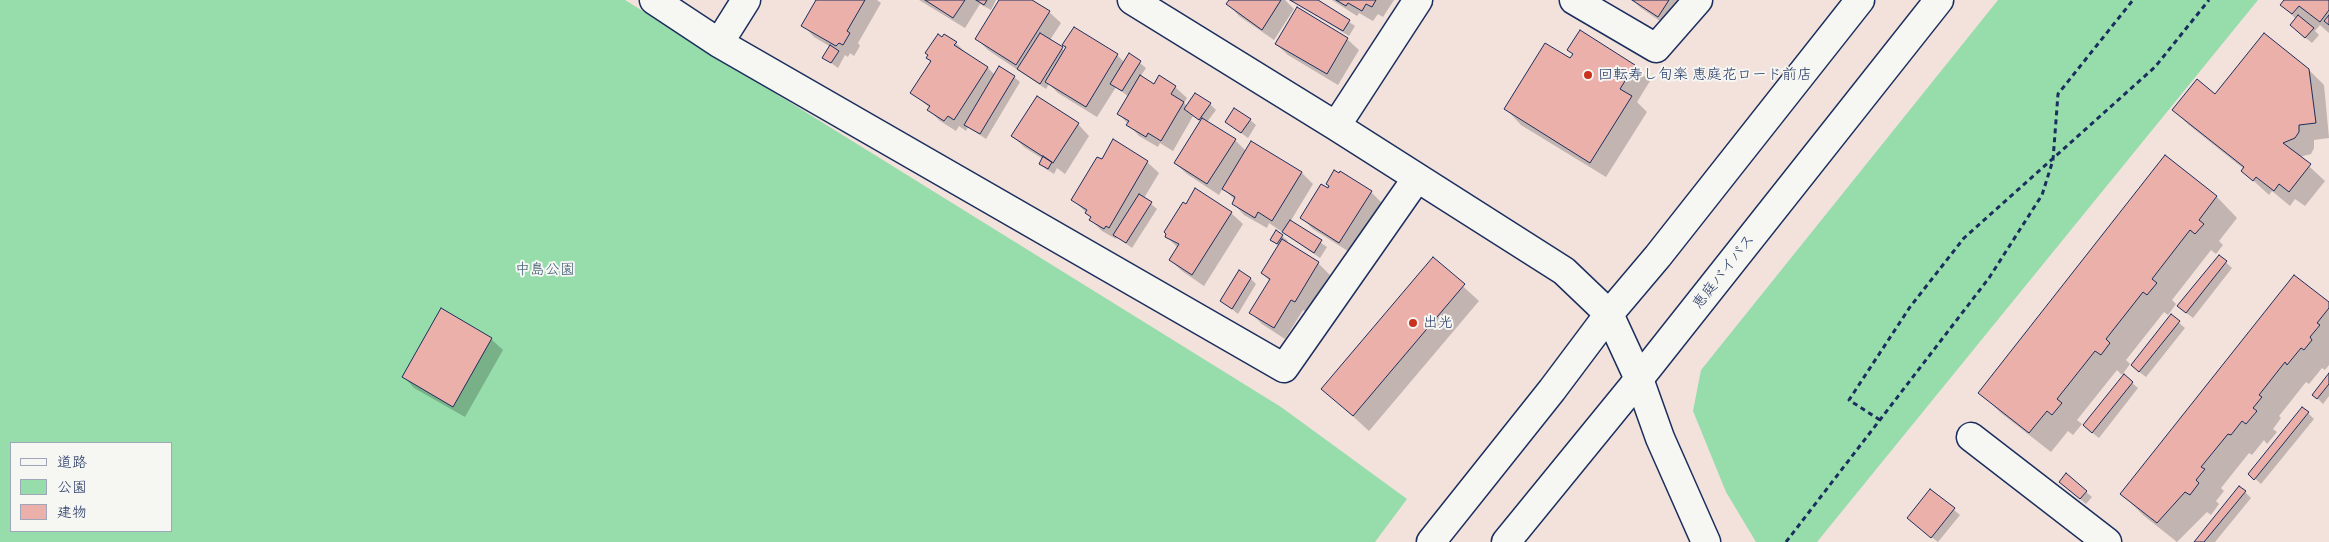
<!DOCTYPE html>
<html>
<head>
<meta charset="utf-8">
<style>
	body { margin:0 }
	#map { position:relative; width:2329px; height:542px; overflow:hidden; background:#f3e1dc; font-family:Sriracha,"Klee One",sans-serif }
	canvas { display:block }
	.legend { position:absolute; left:10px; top:442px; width:162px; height:90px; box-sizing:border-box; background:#f6f6f2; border:1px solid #9ea6b7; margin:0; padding:6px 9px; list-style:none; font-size:15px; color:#1b2f5e }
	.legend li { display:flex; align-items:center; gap:10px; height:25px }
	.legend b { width:25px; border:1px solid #9ea6b7 }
</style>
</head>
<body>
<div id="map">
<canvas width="2329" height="542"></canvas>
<ul class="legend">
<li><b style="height:6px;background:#f6f6f2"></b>道路</li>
<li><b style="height:14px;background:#96ddab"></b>公園</li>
<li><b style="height:14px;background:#ebb0a9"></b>建物</li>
</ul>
</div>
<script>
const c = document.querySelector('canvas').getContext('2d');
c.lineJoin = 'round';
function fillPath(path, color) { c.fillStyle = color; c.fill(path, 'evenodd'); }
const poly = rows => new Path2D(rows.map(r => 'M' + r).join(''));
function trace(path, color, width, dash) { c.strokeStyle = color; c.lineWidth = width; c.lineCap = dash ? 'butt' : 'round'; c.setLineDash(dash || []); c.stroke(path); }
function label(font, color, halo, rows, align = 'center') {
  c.font = font + ' Sriracha,"Klee One",sans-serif'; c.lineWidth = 4; c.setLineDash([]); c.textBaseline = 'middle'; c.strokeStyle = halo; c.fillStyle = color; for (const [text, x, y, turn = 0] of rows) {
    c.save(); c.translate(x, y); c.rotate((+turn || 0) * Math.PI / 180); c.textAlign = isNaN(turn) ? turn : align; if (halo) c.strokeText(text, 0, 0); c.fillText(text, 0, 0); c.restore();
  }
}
const green = poly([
	[0,0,625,0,1281,407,1407,499,1375,542,0,542],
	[11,443,171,443,171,531,11,531],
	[1998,0,2258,0,1817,542,1756,542,1726,492,1693,411,1701,370]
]);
const shadow = poly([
	[817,0,877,0,881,3,858,43,860,46,854,56,850,53,848,57,845,55,838,68,824,58,831,47,814,37,803,25],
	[919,0,996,0,991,10,980,4,965,28],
	[1001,0,1030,0,1049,12,1061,23,1050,40,1065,51,1074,29,1117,55,1125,63,1130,55,1146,68,1140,77,1155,86,1175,87,1187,98,1184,103,1187,106,1210,104,1216,110,1207,122,1235,140,1246,151,1252,143,1302,173,1313,184,1290,222,1327,247,1320,258,1269,223,1267,228,1244,215,1233,203,1235,200,1223,188,1219,195,1187,174,1175,163,1201,122,1193,116,1173,151,1160,143,1158,147,1139,136,1119,114,1129,97,1116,87,1097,117,1058,93,1049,84,1046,89,988,50,977,39],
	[1231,0,1285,0,1294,9,1274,40,1239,16,1228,4],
	[1291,0,1316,0,1355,26,1349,36],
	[1332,0,1394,0,1383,17,1378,14,1373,21,1359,13,1357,16],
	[1632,0,1688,0,1670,28,1641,8],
	[2285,0,2329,0,2329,33,2320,25,2315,31,2319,35,2312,43,2297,31,2296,19,2282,5],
	[1347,39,1359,50,1338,85,1288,55,1276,44],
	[956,43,967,54,988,68,995,75,1014,77,1020,82,986,139,968,127,966,131,959,126,956,131,940,121,929,110,930,108,912,93,932,62,927,58],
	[1571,60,1634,66,1650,81,1637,102,1647,112,1606,177,1521,125,1506,109],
	[2308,69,2324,85,2329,138,2314,140,2314,148,2311,154,2299,157,2325,181,2305,206,2295,199,2290,206,2272,191,2269,195,2243,171,2244,169,2189,125,2174,110,2215,95],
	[1250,120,1256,125,1248,138,1226,122],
	[1078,124,1089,136,1065,174,1057,168,1054,174,1046,169,1040,163,1043,159,1024,147,1013,136],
	[2165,157,2217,197,2237,218,2219,241,2223,245,2216,254,2211,250,2172,300,2176,304,2168,315,2164,312,2126,360,2130,364,2122,375,2117,370,2077,420,2082,424,2073,435,2068,431,2051,452,2001,413,1980,393],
	[1102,160,1147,162,1159,173,1144,198,1157,209,1132,248,1117,237,1116,239,1102,231,1091,220,1092,218,1073,200],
	[1329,190,1371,192,1382,203,1351,253,1313,229,1302,218],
	[1231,213,1243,224,1204,286,1182,271,1170,260,1178,248,1166,236],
	[1282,236,1288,241,1286,243,1318,263,1330,275,1306,312,1303,310,1285,339,1262,324,1251,313,1270,281,1262,273,1279,246,1271,239],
	[2219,256,2232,268,2193,318,2185,312],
	[1433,259,1479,301,1369,431,1323,389],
	[1251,279,1256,284,1238,314,1222,301],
	[2329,304,2329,365,2325,370,2322,368,2309,384,2306,382,2279,416,2281,418,2273,429,2277,432,2267,444,2264,440,2252,455,2249,453,2221,488,2224,491,2216,501,2219,504,2211,515,2207,512,2177,542,2143,515,2122,494],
	[2171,316,2185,328,2146,377,2138,371],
	[491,339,503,350,465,417,414,388,403,376],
	[2329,375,2329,396,2323,404,2314,395],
	[2132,383,2138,388,2099,438,2090,431],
	[2308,413,2314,419,2261,484,2250,474],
	[2066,487,2086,492,2092,497,2086,504],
	[1931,491,1960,515,1938,542,1914,524],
	[2245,492,2251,498,2215,542,2196,542]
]);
const building = poly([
	[816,0,865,0,847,31,850,33,843,45,839,43,836,46,801,26,816,0],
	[925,0,965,0,953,18,925,0],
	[976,0,987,0,984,5,976,0],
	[999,0,1032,0,1050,11,1016,65,975,39,999,0],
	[1229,0,1281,0,1262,30,1226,4,1229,0],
	[1290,0,1318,0,1350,20,1343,31,1290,0],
	[1336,0,1376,0,1372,7,1366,4,1362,11,1348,3,1346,6,1336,0],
	[1632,0,1669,0,1658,17,1632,0],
	[2284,0,2329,0,2329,10,2320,22,2299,6,2292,14,2280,5,2284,0],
	[1297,7,1348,38,1327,74,1275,44,1297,7],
	[2298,15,2314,28,2305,38,2290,25,2298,15],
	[2329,15,2329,25,2324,21,2329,15],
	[1074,27,1118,54,1086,107,1045,82,1066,47,1062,45,1074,27],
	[1580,30,1635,65,1620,89,1632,96,1590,163,1504,109,1545,43,1570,58,1573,54,1567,50,1580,30],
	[1040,33,1063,47,1040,84,1017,69,1040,33],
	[2264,33,2309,69,2316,123,2299,125,2299,132,2295,138,2283,143,2311,164,2289,192,2279,184,2274,191,2256,177,2253,181,2241,171,2244,167,2172,110,2197,79,2215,94,2264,33],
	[938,34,942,37,944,34,957,42,954,45,988,67,954,120,948,116,944,121,927,110,930,106,910,93,931,61,926,58,928,55,925,53,938,34],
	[830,45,839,51,831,63,822,58,830,45],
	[1129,53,1141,61,1122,91,1110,84,1129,53],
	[999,66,1015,76,980,134,964,125,999,66],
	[1140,75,1154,84,1159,75,1176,86,1171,94,1184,102,1161,141,1148,133,1146,137,1126,125,1129,121,1117,114,1140,75],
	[1195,93,1211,103,1199,120,1184,109,1195,93],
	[1037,96,1079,123,1053,163,1011,136,1037,96],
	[1234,108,1251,119,1241,133,1225,122,1234,108],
	[1202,118,1236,139,1207,184,1174,163,1202,118],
	[1113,139,1148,161,1109,228,1106,226,1104,229,1089,220,1091,217,1085,213,1087,210,1071,200,1097,157,1102,159,1113,139],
	[1251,141,1302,172,1272,221,1258,212,1255,218,1232,204,1235,197,1222,189,1251,141],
	[2165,155,2217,196,2199,220,2204,224,2195,234,2190,230,2152,279,2157,283,2147,295,2143,292,2106,339,2110,343,2101,355,2095,351,2057,399,2062,403,2052,415,2047,411,2029,433,1978,393,2165,155],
	[1043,156,1052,162,1048,169,1039,164,1043,156],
	[1334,170,1339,173,1340,171,1372,191,1339,243,1300,218,1321,184,1328,188,1329,186,1326,184,1334,170],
	[1195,188,1232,212,1192,275,1169,260,1179,244,1165,237,1166,234,1164,232,1183,202,1186,204,1195,188],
	[1139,194,1152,202,1126,243,1113,235,1139,194],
	[1290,220,1322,240,1314,253,1282,232,1290,220],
	[1276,230,1283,235,1277,244,1270,240,1276,230],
	[1282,239,1319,262,1295,302,1291,300,1274,328,1249,313,1270,279,1261,273,1282,239],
	[2219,255,2227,261,2186,313,2177,306,2219,255],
	[1433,257,1465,284,1353,416,1321,389,1433,257],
	[1239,270,1251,278,1232,309,1220,301,1239,270],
	[2294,275,2329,302,2329,308,2317,323,2320,325,2310,337,2312,340,2304,350,2301,348,2287,365,2285,362,2259,395,2262,397,2253,408,2257,411,2246,424,2242,421,2231,435,2228,434,2201,467,2205,469,2196,480,2199,483,2190,495,2185,492,2157,523,2120,494,2294,275],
	[441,308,492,338,453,407,402,377,441,308],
	[2171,314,2180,321,2139,372,2131,365,2171,314],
	[2329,373,2329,384,2317,399,2312,395,2329,373],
	[2124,374,2133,382,2092,433,2083,425,2124,374],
	[2302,407,2309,412,2254,480,2248,474,2302,407],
	[2066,473,2087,491,2080,499,2059,482,2066,473],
	[2239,486,2246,491,2204,542,2194,542,2239,486],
	[1930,489,1955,508,1931,538,1907,518,1930,489]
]);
const path = poly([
	[1880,420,1849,400,1910,307,1964,238,2155,67,2209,0],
	[1786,542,1989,278,2042,195,2053,160,2058,94,2133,0]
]);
const minor = poly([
	[654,0,719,43,1284,368,1417,178],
	[1132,0,1336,126,1564,271,1609,314,1639,379,1660,438,1706,542],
	[1574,0,1656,48,1698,0],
	[719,43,746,0],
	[1336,126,1418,0],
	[1971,437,2107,542]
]);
const highway = poly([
	[1431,542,1552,390,1609,314,1658,256,1860,0],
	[1506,542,1639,379,1939,0]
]);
const markers = [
	[1588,75,5,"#c8321e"],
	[1413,323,5,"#c8321e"]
];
const poiNames = [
	["回転寿し旬楽 恵庭花ロード前店",1598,75],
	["出光",1423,323]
];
const parkNames = [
	["中島公園",545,270]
];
const streetNames = [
	["恵庭バイパス",1724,272,-52]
];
fillPath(green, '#96ddab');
fillPath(shadow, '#0003');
fillPath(building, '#ebb0a9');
trace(building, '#1b2f5e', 1);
trace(minor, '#1b2f5e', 31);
trace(highway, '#1b2f5e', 31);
trace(path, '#1b2f5e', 3, [5, 4]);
trace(minor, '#f6f6f2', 28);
trace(highway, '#f6f6f2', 28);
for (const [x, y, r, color] of markers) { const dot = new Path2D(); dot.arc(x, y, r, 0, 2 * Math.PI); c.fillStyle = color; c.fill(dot); trace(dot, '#f6f6f2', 2); }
label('15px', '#1b2f5e', '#f6f6f2', poiNames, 'left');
label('15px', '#3a5a71', '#f6f6f2', parkNames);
label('15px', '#1b2f5e', '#f6f6f2', streetNames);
</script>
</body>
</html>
